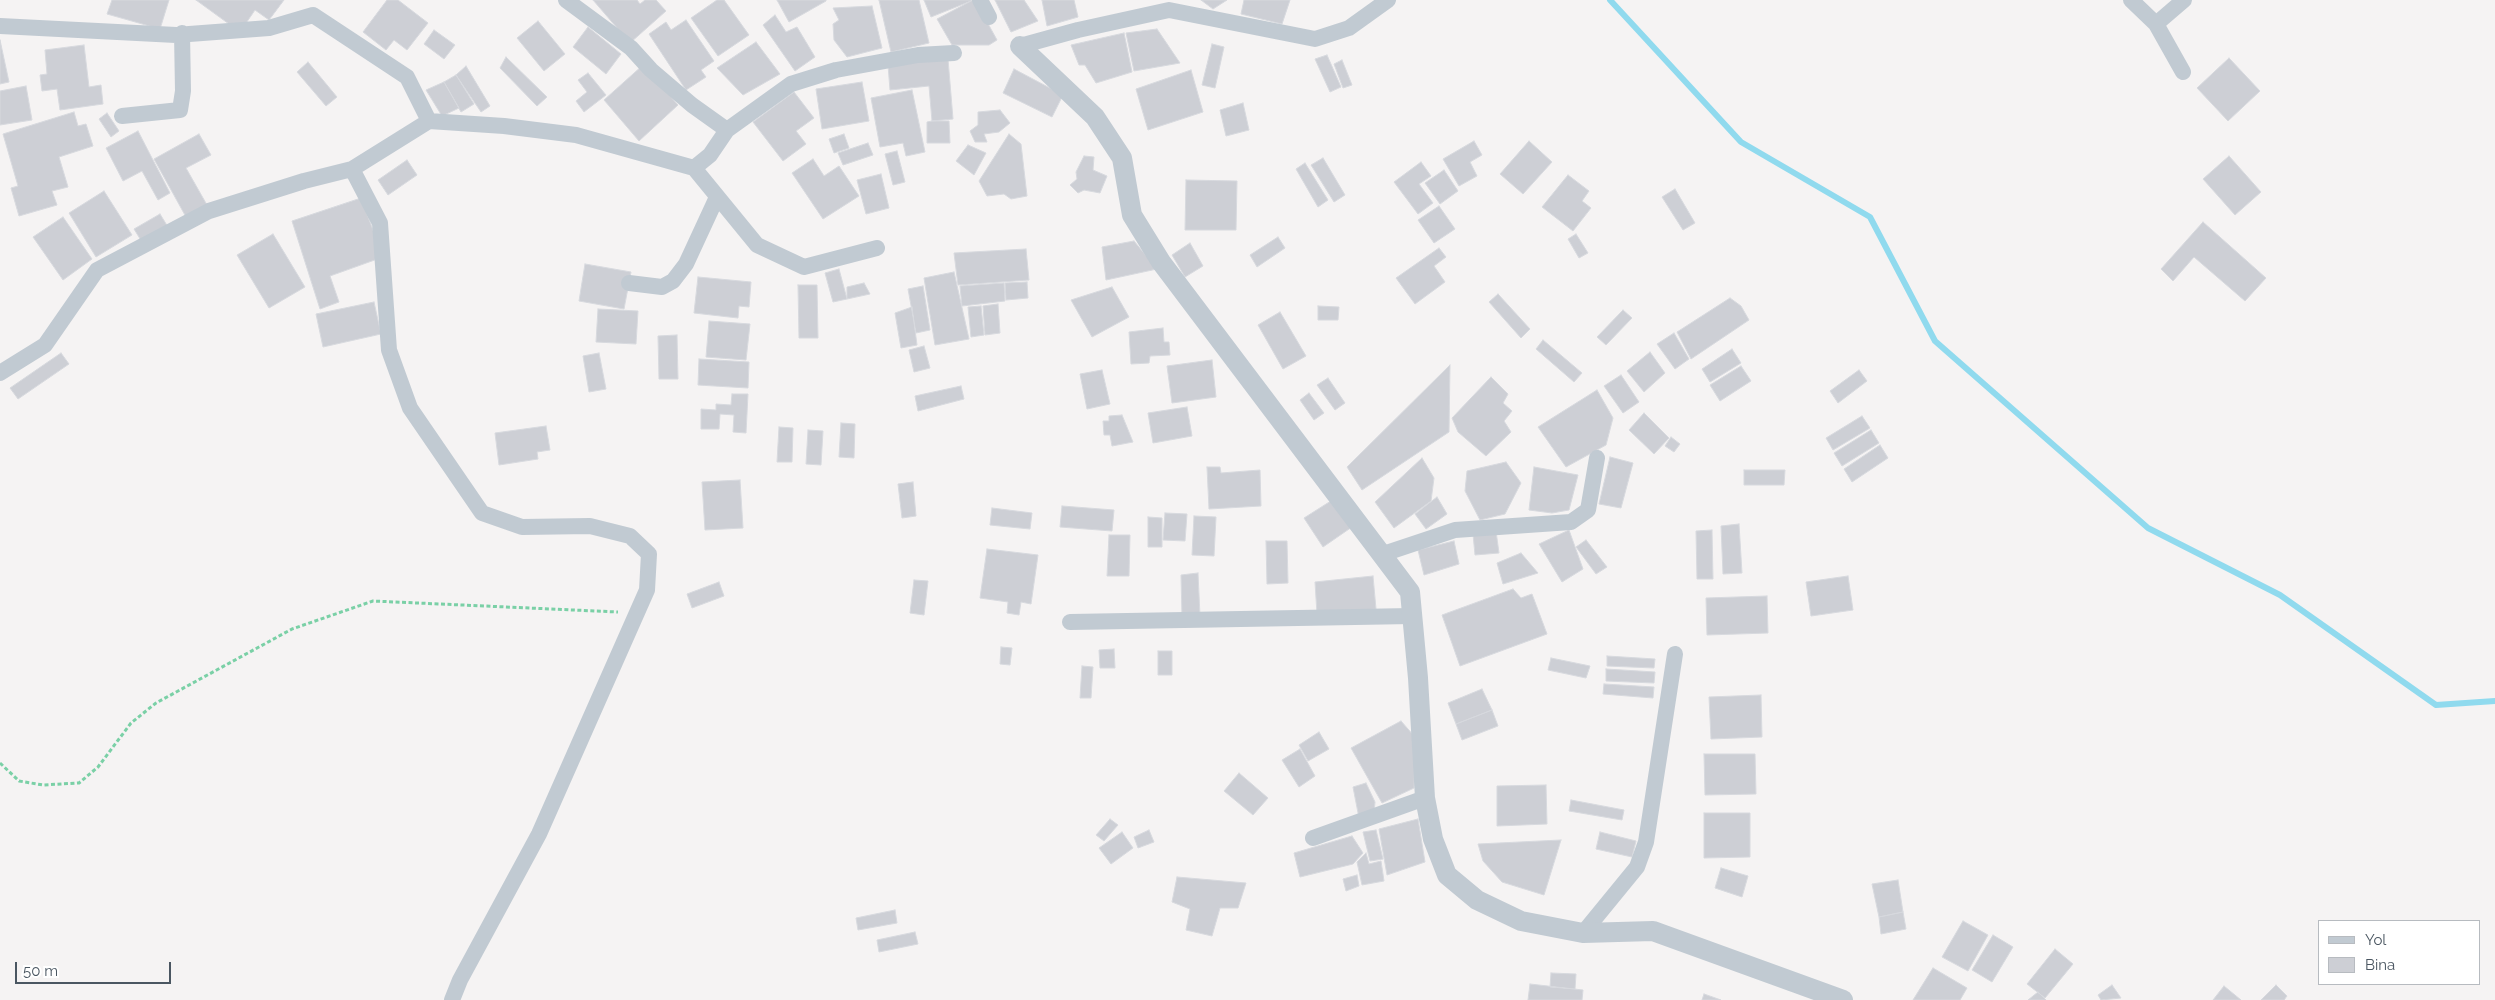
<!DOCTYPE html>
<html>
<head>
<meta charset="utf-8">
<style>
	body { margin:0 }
	#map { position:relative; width:2495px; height:1000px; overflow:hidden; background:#f5f3f3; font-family:Raleway,sans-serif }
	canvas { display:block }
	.legend { position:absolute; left:2318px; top:920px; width:162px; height:65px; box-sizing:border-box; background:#fff; border:1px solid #b7bbc0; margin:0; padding:6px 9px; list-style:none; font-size:15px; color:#4a5661 }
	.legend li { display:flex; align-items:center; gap:10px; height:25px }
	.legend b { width:25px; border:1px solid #b7bbc0 }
	.scale { position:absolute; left:15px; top:962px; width:156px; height:22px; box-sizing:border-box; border:2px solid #4a5661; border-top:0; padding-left:6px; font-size:15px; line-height:18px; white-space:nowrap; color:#4a5661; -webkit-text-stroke:4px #fff; paint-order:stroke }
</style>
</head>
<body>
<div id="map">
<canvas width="2495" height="1000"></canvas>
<ul class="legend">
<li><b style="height:6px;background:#c1cad2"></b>Yol</li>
<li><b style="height:14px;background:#cdcfd5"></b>Bina</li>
</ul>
<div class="scale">50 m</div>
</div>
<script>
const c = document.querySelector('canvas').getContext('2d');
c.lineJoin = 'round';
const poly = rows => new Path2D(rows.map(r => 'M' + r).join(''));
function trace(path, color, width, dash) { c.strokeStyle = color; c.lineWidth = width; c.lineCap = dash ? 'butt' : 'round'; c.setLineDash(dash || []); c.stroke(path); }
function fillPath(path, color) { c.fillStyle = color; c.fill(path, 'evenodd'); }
const stream = poly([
	[1610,0,1741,142,1870,217,1935,341,2148,528,2280,595,2436,705,2495,701]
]);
const building = poly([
	[112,0,169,0,160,29,107,14,112,0],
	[196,0,284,0,269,20,255,10,240,32,196,0],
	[387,0,398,0,428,23,407,50,394,40,386,50,363,32,387,0],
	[593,0,637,0,640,4,645,0,656,0,666,11,630,43,593,0],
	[717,0,724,0,749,35,718,56,691,18,717,0],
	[777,0,826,0,826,1,789,22,777,0],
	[879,0,919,0,929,43,891,52,879,0],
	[924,0,971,0,971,1,931,17,924,0],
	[973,0,975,0,997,40,989,45,952,45,937,19,973,0],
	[995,0,1024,0,1038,21,1011,32,995,0],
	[1042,0,1074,0,1078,17,1047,26,1042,0],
	[1201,0,1227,0,1213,9,1201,0],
	[1244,0,1290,0,1282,24,1241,14,1244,0],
	[872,6,882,48,847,57,834,40,833,24,839,20,833,8,872,6],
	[775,15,786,32,797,27,815,57,795,71,763,25,775,15],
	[686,20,714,61,701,70,706,77,686,90,649,34,666,22,671,30,686,20],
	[538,21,565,54,544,71,517,38,538,21],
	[588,27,621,54,606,74,573,47,588,27],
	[1157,29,1180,63,1134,71,1126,33,1157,29],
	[434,30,455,45,444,59,424,44,434,30],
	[1124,33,1132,72,1096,83,1085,65,1079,65,1071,45,1124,33],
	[0,40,9,82,0,84,0,40],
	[756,42,780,74,743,95,717,68,756,42],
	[1212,44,1224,47,1215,88,1202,85,1212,44],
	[84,45,89,87,101,85,103,104,60,110,57,89,42,91,40,75,47,74,45,50,84,45],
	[1327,55,1341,87,1330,92,1315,59,1327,55],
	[506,57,547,97,537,106,500,68,506,57],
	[2229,58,2260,91,2228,121,2197,88,2229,58],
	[948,59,953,119,932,121,929,86,890,90,888,65,948,59],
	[1342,60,1352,85,1343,88,1334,64,1342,60],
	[308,62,337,97,326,106,297,72,308,62],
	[643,65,678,105,639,141,604,100,643,65],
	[466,66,490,106,481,112,456,75,466,66],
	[1014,69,1063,95,1052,117,1003,93,1014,69],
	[1191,70,1203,112,1148,130,1136,89,1191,70],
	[588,73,606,95,584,112,576,101,587,92,578,80,588,73],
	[456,75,474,104,461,112,444,82,456,75],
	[444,82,459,108,442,116,426,90,444,82],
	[862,82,869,121,822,129,816,89,862,82],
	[26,86,32,120,0,125,0,91,26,86],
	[912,90,925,152,906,156,903,143,880,147,871,98,912,90],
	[794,92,814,118,796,131,806,144,783,161,753,122,794,92],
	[1243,103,1249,130,1226,136,1220,110,1243,103],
	[1000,110,1010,123,999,132,984,134,987,142,975,142,970,131,978,125,978,112,1000,110],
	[74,112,78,126,86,124,93,146,59,157,68,187,52,191,57,205,19,216,11,188,18,186,3,134,74,112],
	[107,113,119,131,111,137,99,119,107,113],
	[932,121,949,121,950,143,927,143,927,122,932,121],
	[138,131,170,193,158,200,142,171,123,181,106,148,138,131],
	[199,134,211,155,186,168,207,205,186,217,154,159,199,134],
	[844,134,849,148,834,153,829,139,844,134],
	[1009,134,1021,144,1027,196,1011,199,1004,194,987,196,979,181,1009,134],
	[1474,141,1482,155,1470,162,1477,176,1459,186,1443,159,1474,141],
	[1529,141,1552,162,1523,194,1500,174,1529,141],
	[868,143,873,155,843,165,838,153,868,143],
	[968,145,986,153,974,175,956,161,968,145],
	[897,151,905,182,893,185,885,154,897,151],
	[1084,156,1094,157,1093,170,1107,176,1100,193,1084,190,1078,193,1070,185,1077,179,1076,172,1084,156],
	[2229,156,2261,192,2235,215,2203,179,2229,156],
	[1323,158,1345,195,1334,202,1311,165,1323,158],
	[813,159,824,176,839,166,859,196,823,219,792,173,813,159],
	[407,160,417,175,388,195,378,180,407,160],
	[1421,162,1431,176,1419,184,1433,203,1418,214,1394,182,1421,162],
	[1305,163,1328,200,1318,207,1296,169,1305,163],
	[1444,170,1458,191,1440,204,1425,183,1444,170],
	[881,174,889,208,866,214,857,180,881,174],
	[1568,175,1589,191,1582,201,1591,208,1573,231,1542,207,1568,175],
	[1186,180,1237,181,1236,230,1185,230,1186,180],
	[1675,189,1695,223,1683,230,1662,197,1675,189],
	[104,191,132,235,96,257,69,213,104,191],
	[361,198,383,257,330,276,339,302,320,309,292,221,361,198],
	[1439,206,1455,229,1434,243,1418,220,1439,206],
	[160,214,168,227,142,242,134,229,160,214],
	[63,217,92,259,63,280,33,237,63,217],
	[2203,222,2266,278,2245,301,2194,257,2173,281,2161,269,2203,222],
	[273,234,305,287,269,308,237,255,273,234],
	[1576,234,1588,253,1579,258,1568,239,1576,234],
	[1278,237,1285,248,1257,267,1250,255,1278,237],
	[1134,241,1157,269,1106,280,1102,247,1134,241],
	[1190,243,1203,266,1185,277,1172,255,1190,243],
	[1439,248,1446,257,1434,266,1445,282,1415,304,1396,278,1439,248],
	[1026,249,1029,280,958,285,954,253,1026,249],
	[585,264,631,272,624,309,579,301,585,264],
	[839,269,847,299,833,302,825,273,839,269],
	[954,272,969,339,935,345,924,278,954,272],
	[698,277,751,282,749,307,739,306,738,318,694,313,698,277],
	[1027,282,1028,298,1006,300,1005,283,1027,282],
	[864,283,870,294,847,299,847,287,864,283],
	[1004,283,1005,301,962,306,960,286,1004,283],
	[798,285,817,285,818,338,799,338,798,285],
	[923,286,930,330,916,333,908,289,923,286],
	[1112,287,1129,317,1092,337,1071,300,1112,287],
	[1498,294,1530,329,1521,338,1489,302,1498,294],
	[1730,298,1741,306,1749,320,1691,359,1677,332,1730,298],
	[374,302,381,334,323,347,316,314,374,302],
	[998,304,1000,333,985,335,983,306,998,304],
	[981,306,984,335,971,337,968,307,981,306],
	[1318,306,1339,307,1338,320,1318,320,1318,306],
	[912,307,917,345,901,348,895,313,912,307],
	[598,309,638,311,636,344,596,342,598,309],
	[1623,310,1632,318,1606,345,1597,337,1623,310],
	[1280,312,1306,356,1283,369,1258,325,1280,312],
	[709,321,750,324,746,360,706,357,709,321],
	[1163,328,1164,342,1169,342,1170,355,1150,356,1149,363,1131,364,1129,332,1163,328],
	[1674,333,1689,359,1675,369,1657,344,1674,333],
	[677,335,678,379,659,379,658,336,677,335],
	[1543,340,1582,373,1574,382,1536,349,1543,340],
	[924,346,930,368,914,372,909,350,924,346],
	[1732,349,1741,363,1710,382,1702,369,1732,349],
	[1650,352,1665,373,1644,392,1627,371,1650,352],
	[61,353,69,364,18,399,10,388,61,353],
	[599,353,606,389,589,392,583,356,599,353],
	[699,359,749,362,748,388,698,385,699,359],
	[1212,360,1216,397,1172,403,1167,366,1212,360],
	[1450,365,1449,432,1362,490,1347,467,1450,365],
	[1741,366,1751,381,1720,401,1710,385,1741,366],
	[1102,370,1110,404,1087,409,1080,374,1102,370],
	[1859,370,1867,381,1838,403,1830,391,1859,370],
	[1621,375,1639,402,1623,413,1604,386,1621,375],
	[1491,377,1508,394,1503,403,1512,411,1504,421,1511,432,1486,456,1458,432,1452,418,1491,377],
	[1328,378,1345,403,1335,410,1317,385,1328,378],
	[961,386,964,399,918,411,915,396,961,386],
	[1597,390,1613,418,1606,445,1566,467,1538,427,1597,390],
	[1309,393,1324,413,1314,420,1300,400,1309,393],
	[732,394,748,394,746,433,733,432,734,415,720,414,719,429,701,429,701,409,716,410,716,404,731,405,732,394],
	[1187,407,1192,436,1153,443,1148,413,1187,407],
	[1644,413,1669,438,1654,454,1629,430,1644,413],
	[1122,415,1133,442,1112,446,1110,435,1104,435,1103,421,1109,421,1109,416,1122,415],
	[1862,416,1870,428,1833,450,1826,438,1862,416],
	[841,423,855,424,854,458,839,457,841,423],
	[546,426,550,450,537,452,538,459,499,465,495,433,546,426],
	[779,427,793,428,792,462,777,462,779,427],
	[808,430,823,431,821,465,806,464,808,430],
	[1871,430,1879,443,1842,466,1834,453,1871,430],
	[1671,437,1680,444,1674,452,1665,446,1671,437],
	[1880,445,1888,458,1852,482,1844,469,1880,445],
	[1610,457,1633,463,1621,508,1599,504,1610,457],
	[1422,458,1434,478,1431,501,1394,528,1375,502,1422,458],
	[1506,462,1521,483,1505,514,1480,520,1465,491,1467,471,1506,462],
	[1207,467,1220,467,1221,473,1260,470,1261,506,1209,509,1207,467],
	[1534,467,1578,475,1569,510,1552,513,1529,510,1534,467],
	[1744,470,1785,470,1784,485,1744,485,1744,470],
	[740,480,743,528,705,530,702,482,740,480],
	[913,482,916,516,902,518,898,484,913,482],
	[1437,497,1447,514,1426,529,1415,514,1437,497],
	[1334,499,1352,527,1323,547,1304,518,1334,499],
	[1062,506,1114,510,1112,531,1060,527,1062,506],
	[992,508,1032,513,1030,529,990,525,992,508],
	[1165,513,1187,514,1185,541,1163,540,1165,513],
	[1194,516,1216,517,1214,556,1192,555,1194,516],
	[1148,517,1162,518,1162,547,1148,547,1148,517],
	[1739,524,1742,573,1723,574,1721,526,1739,524],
	[1569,530,1583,569,1562,582,1539,544,1569,530],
	[1712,530,1713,579,1697,579,1696,531,1712,530],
	[1496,531,1499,553,1475,555,1473,534,1496,531],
	[1109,535,1130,535,1129,576,1107,576,1109,535],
	[1586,540,1607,567,1596,574,1576,547,1586,540],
	[1266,541,1287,541,1288,583,1267,584,1266,541],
	[1454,541,1459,564,1424,575,1418,550,1454,541],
	[987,549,1038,555,1031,604,1021,602,1019,615,1007,613,1008,602,980,598,987,549],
	[1521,553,1538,573,1503,584,1497,563,1521,553],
	[1198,573,1200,616,1182,617,1181,575,1198,573],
	[1373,576,1376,609,1317,614,1315,582,1373,576],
	[1848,576,1853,610,1811,616,1806,582,1848,576],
	[914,580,928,581,924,615,910,613,914,580],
	[719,582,724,596,692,608,687,594,719,582],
	[1513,589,1521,598,1532,594,1547,634,1460,666,1442,615,1513,589],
	[1767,596,1768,633,1707,635,1706,598,1767,596],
	[1001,647,1012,648,1010,665,1000,664,1001,647],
	[1114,649,1115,668,1100,668,1099,650,1114,649],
	[1158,651,1172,651,1172,675,1158,675,1158,651],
	[1607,656,1655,659,1654,668,1607,666,1607,656],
	[1551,658,1590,666,1586,678,1548,670,1551,658],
	[1082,666,1093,667,1091,698,1080,698,1082,666],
	[1606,669,1655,672,1654,683,1606,681,1606,669],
	[1604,684,1654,687,1653,698,1603,694,1604,684],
	[1482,689,1492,710,1456,724,1448,703,1482,689],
	[1761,695,1762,737,1711,739,1709,697,1761,695],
	[1492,710,1498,726,1462,740,1456,724,1492,710],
	[1401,721,1415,737,1414,788,1382,803,1351,748,1401,721],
	[1319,732,1329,749,1308,761,1299,745,1319,732],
	[1300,749,1315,776,1299,787,1282,760,1300,749],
	[1704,754,1755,754,1756,794,1705,795,1704,754],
	[1239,773,1268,798,1253,815,1224,791,1239,773],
	[1366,783,1375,802,1374,813,1359,818,1353,787,1366,783],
	[1546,785,1547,824,1497,826,1497,786,1546,785],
	[1571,800,1624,810,1622,820,1569,811,1571,800],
	[1704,813,1750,813,1750,857,1704,858,1704,813],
	[1110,819,1118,825,1104,841,1096,835,1110,819],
	[1418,819,1425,862,1387,875,1379,829,1418,819],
	[1149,830,1154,842,1138,848,1134,837,1149,830],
	[1376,830,1383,859,1370,861,1363,832,1376,830],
	[1122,832,1133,848,1111,864,1099,848,1122,832],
	[1600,832,1636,841,1632,857,1596,849,1600,832],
	[1352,836,1363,853,1353,864,1300,877,1294,853,1352,836],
	[1561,840,1544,895,1502,882,1483,861,1478,844,1561,840],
	[1366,853,1369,864,1381,861,1384,881,1362,885,1357,862,1366,853],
	[1721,868,1748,876,1742,897,1715,888,1721,868],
	[1357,875,1359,886,1346,891,1343,879,1357,875],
	[1177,877,1246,883,1238,908,1220,908,1212,936,1186,930,1190,909,1172,902,1177,877],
	[1898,880,1903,912,1879,917,1872,884,1898,880],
	[895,910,897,923,858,930,856,918,895,910],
	[1903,912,1906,929,1881,934,1879,917,1903,912],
	[1963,921,1988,935,1968,971,1942,957,1963,921],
	[915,932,918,944,879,952,877,940,915,932],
	[1993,935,2013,947,1992,982,1972,970,1993,935],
	[2055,949,2073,964,2045,998,2027,984,2055,949],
	[1933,968,1967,988,1960,1000,1913,1000,1933,968],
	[1551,973,1576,974,1575,989,1550,987,1551,973],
	[1530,984,1583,990,1582,1000,1528,1000,1530,984],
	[2112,985,2121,998,2101,1000,2098,995,2112,985],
	[2276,985,2287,996,2284,1000,2261,1000,2276,985],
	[2224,986,2241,1000,2213,1000,2224,986],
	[2038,992,2046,1000,2028,1000,2038,992],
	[1704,994,1721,1000,1702,1000,1704,994]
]);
const path = poly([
	[0,763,19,781,43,785,79,783,98,767,131,723,156,703,292,629,373,601,618,612]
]);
const minor = poly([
	[566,0,631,48,651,70,692,105,727,130],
	[980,0,989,17],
	[2131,0,2156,24,2183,72],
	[2156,24,2184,0],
	[0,26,176,35,269,28,313,15,407,77,429,121],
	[1020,46,1078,30,1169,10,1315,39,1349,28,1388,0],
	[122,116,180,110,183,91,182,33],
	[694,168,757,245,804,267,877,248],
	[352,169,380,223,389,350,410,408,482,513,522,527,590,526,630,536,649,554,647,590,539,834,460,980,452,1000],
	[629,283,662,287,673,281,686,264,717,197],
	[0,373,45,345,97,270,209,211,304,181,352,169,429,121,504,126,576,135,694,168,710,155,727,130,791,84,836,70,918,55,954,53],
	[1383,554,1455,530,1571,522,1588,510,1597,458],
	[1070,622,1412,616],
	[1313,838,1425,798],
	[1583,933,1637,867,1646,842,1675,654]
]);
const tertiary = poly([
	[1020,46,1095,117,1122,158,1132,215,1161,262,1410,592,1418,678,1425,798,1433,839,1447,875,1477,900,1521,921,1583,933,1653,931,1843,1000]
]);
trace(stream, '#90daee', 6);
fillPath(building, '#cdcfd5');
trace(building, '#d7d9de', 1);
trace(path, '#7ad0a6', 3, [4, 2.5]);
trace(minor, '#c1cad2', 16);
trace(tertiary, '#c1cad2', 20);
</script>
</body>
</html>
